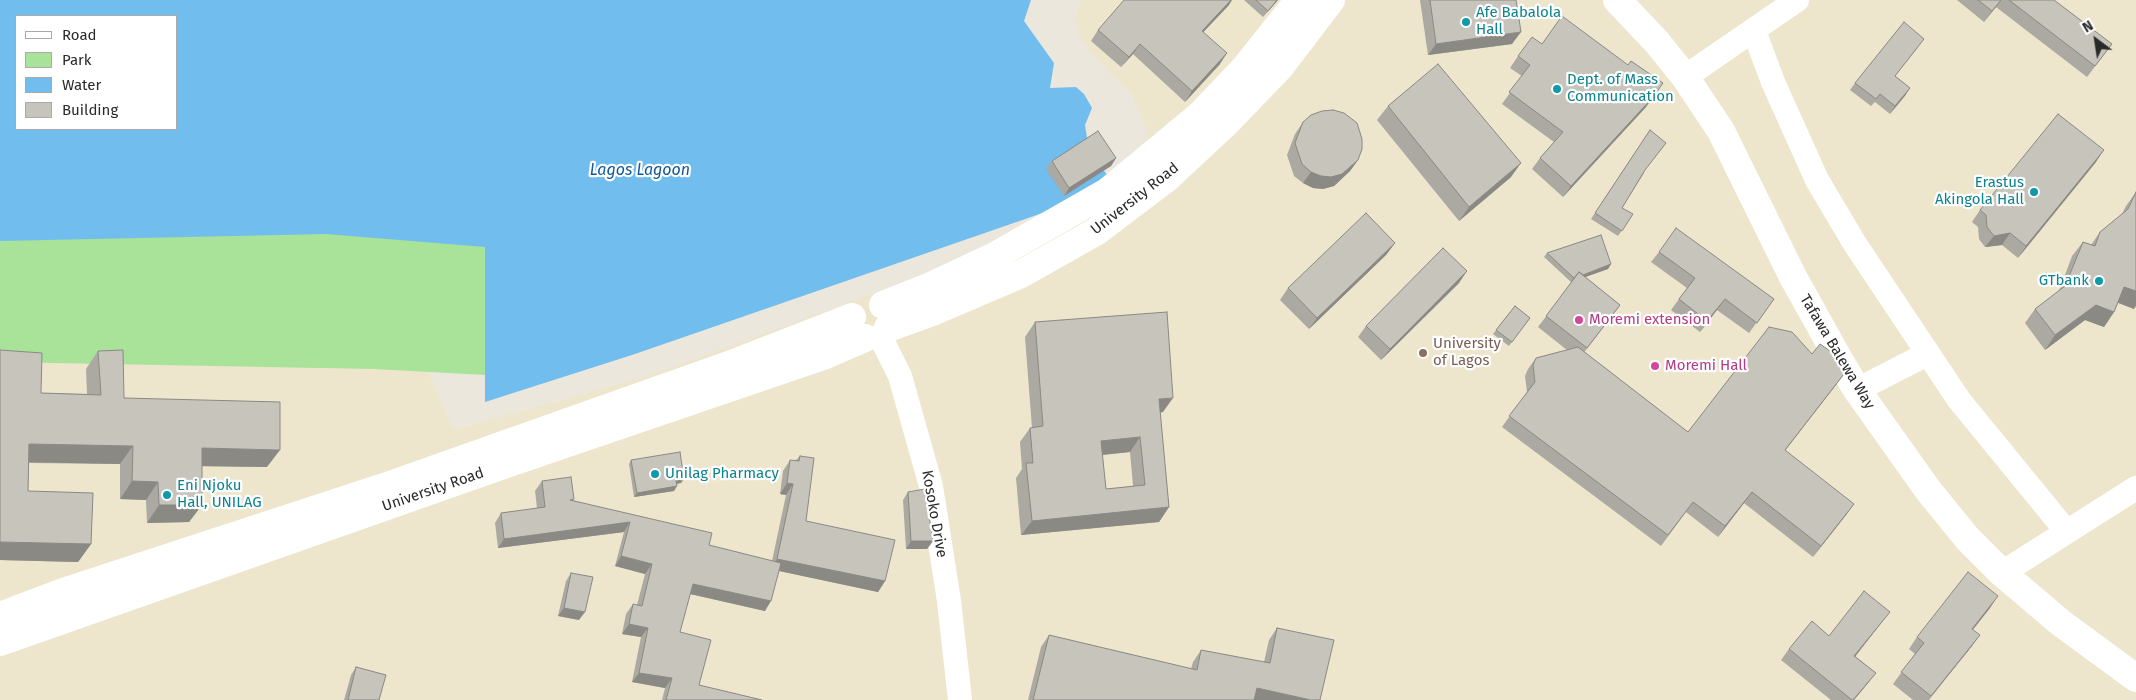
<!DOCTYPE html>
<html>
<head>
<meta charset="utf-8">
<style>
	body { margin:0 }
	#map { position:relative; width:2136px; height:700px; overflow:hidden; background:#ece7dc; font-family:"Fira Sans",sans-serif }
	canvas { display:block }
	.legend { position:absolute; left:15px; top:15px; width:162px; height:115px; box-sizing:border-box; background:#fff; border:1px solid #aaa; margin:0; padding:6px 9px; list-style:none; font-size:15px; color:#2a2a2a }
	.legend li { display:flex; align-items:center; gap:10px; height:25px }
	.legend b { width:25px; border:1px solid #aaa }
	.north { position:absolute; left:2071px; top:15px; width:50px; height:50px; -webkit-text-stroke:4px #fff; paint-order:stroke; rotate:329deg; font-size:14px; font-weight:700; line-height:20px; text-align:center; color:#2a2a2a }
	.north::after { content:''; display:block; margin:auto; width:18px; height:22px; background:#2a2a2a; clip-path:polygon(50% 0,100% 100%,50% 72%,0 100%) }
</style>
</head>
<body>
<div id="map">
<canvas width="2136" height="700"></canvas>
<ul class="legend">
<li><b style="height:6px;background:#fff"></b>Road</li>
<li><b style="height:14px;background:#a9e299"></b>Park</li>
<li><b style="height:14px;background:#71bded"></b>Water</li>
<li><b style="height:14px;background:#c7c4bc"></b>Building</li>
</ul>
<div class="north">N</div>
</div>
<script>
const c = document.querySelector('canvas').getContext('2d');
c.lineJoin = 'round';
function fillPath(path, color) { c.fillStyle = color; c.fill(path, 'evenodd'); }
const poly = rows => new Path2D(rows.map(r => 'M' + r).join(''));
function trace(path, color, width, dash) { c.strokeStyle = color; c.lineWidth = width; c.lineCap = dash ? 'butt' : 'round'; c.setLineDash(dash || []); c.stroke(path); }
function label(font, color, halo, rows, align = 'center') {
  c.font = font + ' "Fira Sans",sans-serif'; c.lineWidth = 4.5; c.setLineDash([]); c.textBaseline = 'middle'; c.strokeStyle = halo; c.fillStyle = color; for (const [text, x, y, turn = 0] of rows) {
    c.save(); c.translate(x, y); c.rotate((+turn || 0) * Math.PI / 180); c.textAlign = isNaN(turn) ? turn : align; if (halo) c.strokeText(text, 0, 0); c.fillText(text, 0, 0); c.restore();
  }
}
const education = poly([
	[1081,0,2136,0,2136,700,0,700,0,322,411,329,453,430,645,377,1091,214,1134,187,1148,134,1131,92,1106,70,1079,37,1075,21]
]);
const green = poly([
	[0,0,981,0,522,377,374,369,0,362],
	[16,16,176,16,176,129,16,129]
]);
const water = poly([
	[0,0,1031,0,1024,21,1054,63,1050,88,1076,87,1084,94,1092,108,1085,125,1089,151,1108,176,1083,199,635,354,485,402,485,247,326,234,0,241],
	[16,16,176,16,176,129,16,129]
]);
const street = poly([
	[1754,31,1773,82,1817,180,1855,244,1959,400,2067,532],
	[1685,77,1797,0],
	[880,336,900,376,931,486,949,601,960,700],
	[1857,390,1927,354],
	[2002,573,2136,488]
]);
const secondary = poly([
	[1617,0,1656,41,1685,77,1721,131,1793,277,1841,363,1857,390,1928,490,1967,538,2002,573,2061,623,2136,678],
	[883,305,931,286,995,256,1107,192,1200,115,1244,69,1299,0],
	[888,328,932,312,1021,274,1097,231,1167,178,1226,123,1280,67,1331,0],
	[0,616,63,592,393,484,729,365,852,317],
	[0,642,509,463,826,355,865,338]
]);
const wall = poly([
	[1244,0,1278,0,1263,17],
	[1420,0,1516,0,1512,44,1428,55],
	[1957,0,2054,0,2112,44,2087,77,1996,7,1984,22],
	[1229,5,1203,32,1220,64,1185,102,1133,54,1121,67,1091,41,1098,30],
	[1542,44,1628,65,1646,107,1563,197,1532,169,1540,158,1554,142,1502,104,1522,76,1510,68,1518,56],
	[1919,46,1895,76,1910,88,1890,114,1875,102,1871,106,1850,90,1855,83],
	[1388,106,1511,177,1459,221,1377,120],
	[1303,122,1358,160,1350,171,1334,186,1323,189,1313,188,1303,183,1294,176,1287,155,1295,134],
	[1650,130,1644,173,1622,208,1633,214,1618,236,1591,219],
	[1116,158,1111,166,1064,196,1046,169,1052,161],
	[2096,162,2018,258,2002,245,1985,247,1979,239,1978,227,1972,222,1980,210],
	[2136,192,2134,309,2118,303,2114,312,2104,327,2085,320,2045,350,2025,323,2035,309,2059,291,2072,256,2083,242,2091,245,2100,232,2122,214,2126,206],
	[1395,243,1386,255,1309,329,1280,300,1288,288],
	[1659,252,1774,299,1749,333,1717,310,1700,332,1671,310,1687,288,1651,262],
	[1547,253,1611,264,1608,269,1585,277,1620,305,1584,352,1688,432,1812,354,1844,374,1785,450,1846,515,1813,557,1744,503,1718,537,1686,512,1661,546,1502,427,1527,392,1525,376,1528,369,1536,358,1567,350,1538,327,1572,282,1571,282,1544,257],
	[1459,283,1381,360,1358,337,1366,326],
	[1515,306,1530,318,1509,346,1493,334],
	[1035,322,1163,412,1160,413,1169,507,1159,522,1021,535,1016,478,1022,469,1020,442,1030,428,1032,428,1025,337],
	[1130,452,1133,486,1106,489,1102,455],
	[0,350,41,393,87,394,86,369,98,351,124,398,267,467,202,466,202,505,189,522,147,523,146,500,120,499,120,464,29,463,28,491,91,544,78,562,0,560],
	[800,456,806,521,885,581,878,592,779,571,765,611,690,594,680,632,699,685,762,700,662,700,665,688,632,682,641,637,622,634,626,614,633,604,637,605,645,574,615,566,624,532,498,548,495,523,501,513,537,508,535,491,542,481,573,500,709,545,772,561,786,495,780,494,783,471,790,460,796,460],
	[631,460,684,479,681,483,677,484,674,491,634,497,629,464],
	[908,492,933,541,927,549,906,549,903,500],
	[571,573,579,620,558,616,566,581],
	[1990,608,1973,629,1972,646,1929,700,1913,700,1893,684,1915,654,1909,649,1917,637],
	[1882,622,1855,656,1876,673,1868,683,1854,700,1831,700,1781,660,1789,649,1829,636],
	[1277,628,1320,700,1028,700,1041,647,1049,635,1191,669,1193,662,1201,650,1264,662,1269,640],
	[356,667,379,700,344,700,351,675]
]);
const shadedWall = poly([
	[1231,0,1232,0,1229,5,1195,41,1202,31],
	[1277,0,1278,0,1263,17,1268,11],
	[2001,0,1996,7,1984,22,1992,11],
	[1521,32,1512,44,1428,55,1436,44],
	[1140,44,1133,54,1121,67,1129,57],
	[1227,53,1220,64,1185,102,1192,91],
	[1910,88,1905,96,1890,114,1895,106],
	[1654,96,1646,107,1563,197,1571,186],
	[2104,150,2096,162,2018,258,2026,246],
	[1116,158,1111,166,1064,196,1069,188],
	[1358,160,1350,171,1334,186,1323,189,1313,188,1303,183,1311,172],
	[1521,163,1511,177,1459,221,1469,207],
	[2010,233,2002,245,1985,247,1994,236],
	[1395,243,1386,255,1309,329,1317,318],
	[1611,264,1608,269,1571,282,1574,278],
	[1467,271,1459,283,1381,360,1390,349],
	[2124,287,2136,291,2136,306,2134,309,2114,301],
	[1725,299,1717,310,1700,332,1707,321],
	[1620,305,1612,316,1579,359,1587,348],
	[2096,305,2114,312,2104,327,2085,320,2045,350,2055,335],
	[1844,374,1836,385,1777,461,1785,450],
	[1173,398,1163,412,1149,413,1159,399],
	[1140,437,1130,452,1091,456,1101,441],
	[29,444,133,446,120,464,17,462],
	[202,448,280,450,267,467,190,466],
	[684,479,681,483,673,484,676,480],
	[132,481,158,482,146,500,120,499],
	[787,483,793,484,786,495,780,494],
	[677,486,674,491,634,497,637,493],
	[1752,492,1744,503,1718,537,1725,526],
	[1854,504,1846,515,1813,557,1821,546],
	[159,505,202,505,189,522,147,523],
	[1169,507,1159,522,1021,535,1032,521],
	[630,522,624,532,498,548,504,539],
	[911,541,933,541,927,549,906,549],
	[0,542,91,544,78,562,0,560],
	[621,556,652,564,645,574,615,566],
	[777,559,885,581,878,592,770,569],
	[693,584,771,601,765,611,686,593],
	[1998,596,1990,608,1964,641,1972,629],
	[564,608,585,612,579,620,558,616],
	[1890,612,1882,622,1847,667,1854,656],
	[629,624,648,628,641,637,622,634],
	[1980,635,1972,646,1928,700,1931,696],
	[639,673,672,678,665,688,632,682],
	[1876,673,1868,683,1854,700,1853,700],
	[1257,688,1311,700,1249,700]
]);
const building = poly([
	[1124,0,1231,0,1202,31,1227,53,1192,91,1140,44,1129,57,1098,30,1124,0],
	[1256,0,1277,0,1268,11,1256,0],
	[1430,0,1516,0,1521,32,1436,44,1430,0],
	[1978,0,2001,0,1992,11,1978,0],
	[2009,0,2054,0,2112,44,2095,66,2009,0],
	[1562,16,1628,65,1631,61,1663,83,1654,96,1571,186,1540,158,1563,132,1509,92,1530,65,1518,56,1532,37,1542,44,1562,16],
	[1904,22,1924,39,1895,76,1910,88,1895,106,1880,94,1876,99,1855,83,1904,22],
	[1438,64,1521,163,1469,207,1388,106,1438,64],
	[1333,110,1344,113,1357,123,1362,139,1362,149,1358,160,1342,174,1331,177,1321,176,1311,172,1302,164,1295,143,1303,122,1311,115,1322,111,1333,110],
	[2058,114,2104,150,2026,246,2010,233,1994,236,1987,227,1986,215,1980,210,2058,114],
	[1650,130,1666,143,1645,170,1622,208,1633,214,1622,231,1595,213,1650,130],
	[1098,131,1116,158,1069,188,1052,161,1098,131],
	[2136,192,2136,291,2124,287,2114,312,2096,305,2055,335,2035,309,2065,286,2083,242,2095,246,2100,232,2128,209,2136,192],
	[1366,213,1395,243,1317,318,1288,288,1366,213],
	[1676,228,1774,299,1757,323,1725,299,1707,321,1679,299,1695,278,1659,252,1676,228],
	[1601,235,1611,264,1583,275,1579,272,1574,278,1547,253,1601,235],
	[1443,248,1467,271,1390,349,1366,326,1443,248],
	[1579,272,1620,305,1587,348,1546,316,1579,272],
	[1515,306,1530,318,1512,342,1496,330,1515,306],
	[1167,312,1173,398,1159,399,1169,507,1032,521,1026,463,1033,463,1030,428,1043,426,1035,322,1167,312],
	[1140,437,1145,485,1106,489,1101,441,1140,437],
	[1769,327,1792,332,1812,354,1820,344,1830,351,1844,374,1785,450,1854,504,1821,546,1752,492,1725,526,1693,502,1668,535,1509,416,1535,382,1533,365,1536,358,1578,347,1688,432,1769,327],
	[0,350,42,353,41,393,101,395,98,351,123,350,124,398,280,402,280,450,202,448,202,505,159,505,158,482,132,481,133,446,29,444,28,491,93,493,91,544,0,542,0,350],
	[680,452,684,479,676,480,677,486,637,493,631,460,680,452],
	[800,456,814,458,806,521,895,540,885,581,777,559,793,484,787,483,790,460,799,461,800,456],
	[571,477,574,499,570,500,712,533,709,545,781,563,771,601,693,584,680,632,711,640,699,685,762,700,666,700,672,678,639,673,648,628,629,624,633,604,642,606,652,564,621,556,630,522,504,539,501,513,545,507,542,481,571,477],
	[925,489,933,541,911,541,908,492,925,489],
	[1968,572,1998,596,1972,629,1980,635,1931,696,1901,672,1924,643,1917,637,1968,572],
	[571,573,593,577,585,612,564,608,571,573],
	[1864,591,1890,612,1854,656,1876,673,1853,700,1852,700,1789,649,1812,621,1829,636,1864,591],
	[1277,628,1334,640,1320,700,1311,700,1257,688,1254,700,1033,700,1049,635,1197,670,1201,650,1270,663,1277,628],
	[356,667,386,675,379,700,348,700,356,667]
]);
const markers = [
	[1466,22,5,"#0f9aa8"],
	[1557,89,5,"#0f9aa8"],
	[2034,192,5,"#0f9aa8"],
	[2099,281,5,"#0f9aa8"],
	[1579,320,5,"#d1479c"],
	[1423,353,5,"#8d6e63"],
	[1655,366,5,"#d1479c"],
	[655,474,5,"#0f9aa8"],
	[167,495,5,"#0f9aa8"]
];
const cultureNames = [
	["Afe Babalola",1476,13],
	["Hall",1476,30],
	["Dept. of Mass",1567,80],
	["Communication",1567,97],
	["Erastus",2024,183,"right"],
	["Akingola Hall",2024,200,"right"],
	["GTbank",2089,281,"right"],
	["Unilag Pharmacy",665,474],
	["Eni Njoku",177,486],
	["Hall, UNILAG",177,503]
];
const streetNames = [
	["University Road",1135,199,-38],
	["Tafawa Balewa Way",1837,352,59],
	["University Road",433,490,-19],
	["Kosoko Drive",934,514,80]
];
const hotelNames = [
	["Moremi extension",1589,320],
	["Moremi Hall",1665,366]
];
const educationNames = [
	["University",1433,344],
	["of Lagos",1433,361]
];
const waterNames = [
	["Lagos Lagoon",640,171]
];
fillPath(education, '#ede6cc');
fillPath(green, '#a9e299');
fillPath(water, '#71bded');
trace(street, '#fff', 24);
trace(secondary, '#fff', 28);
fillPath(wall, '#aba9a2');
fillPath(shadedWall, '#8b8984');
fillPath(building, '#c7c4bc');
trace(building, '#8b8984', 1);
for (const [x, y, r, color] of markers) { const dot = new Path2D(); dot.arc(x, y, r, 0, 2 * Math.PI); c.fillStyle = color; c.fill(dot); trace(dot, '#fff', 2); }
label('15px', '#0d838f', '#fff', cultureNames, 'left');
label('15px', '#2a2a2a', '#fff', streetNames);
label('15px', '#b23c85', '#fff', hotelNames, 'left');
label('15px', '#785e54', '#fff', educationNames, 'left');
label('italic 16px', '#0f5999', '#fff', waterNames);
</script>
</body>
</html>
